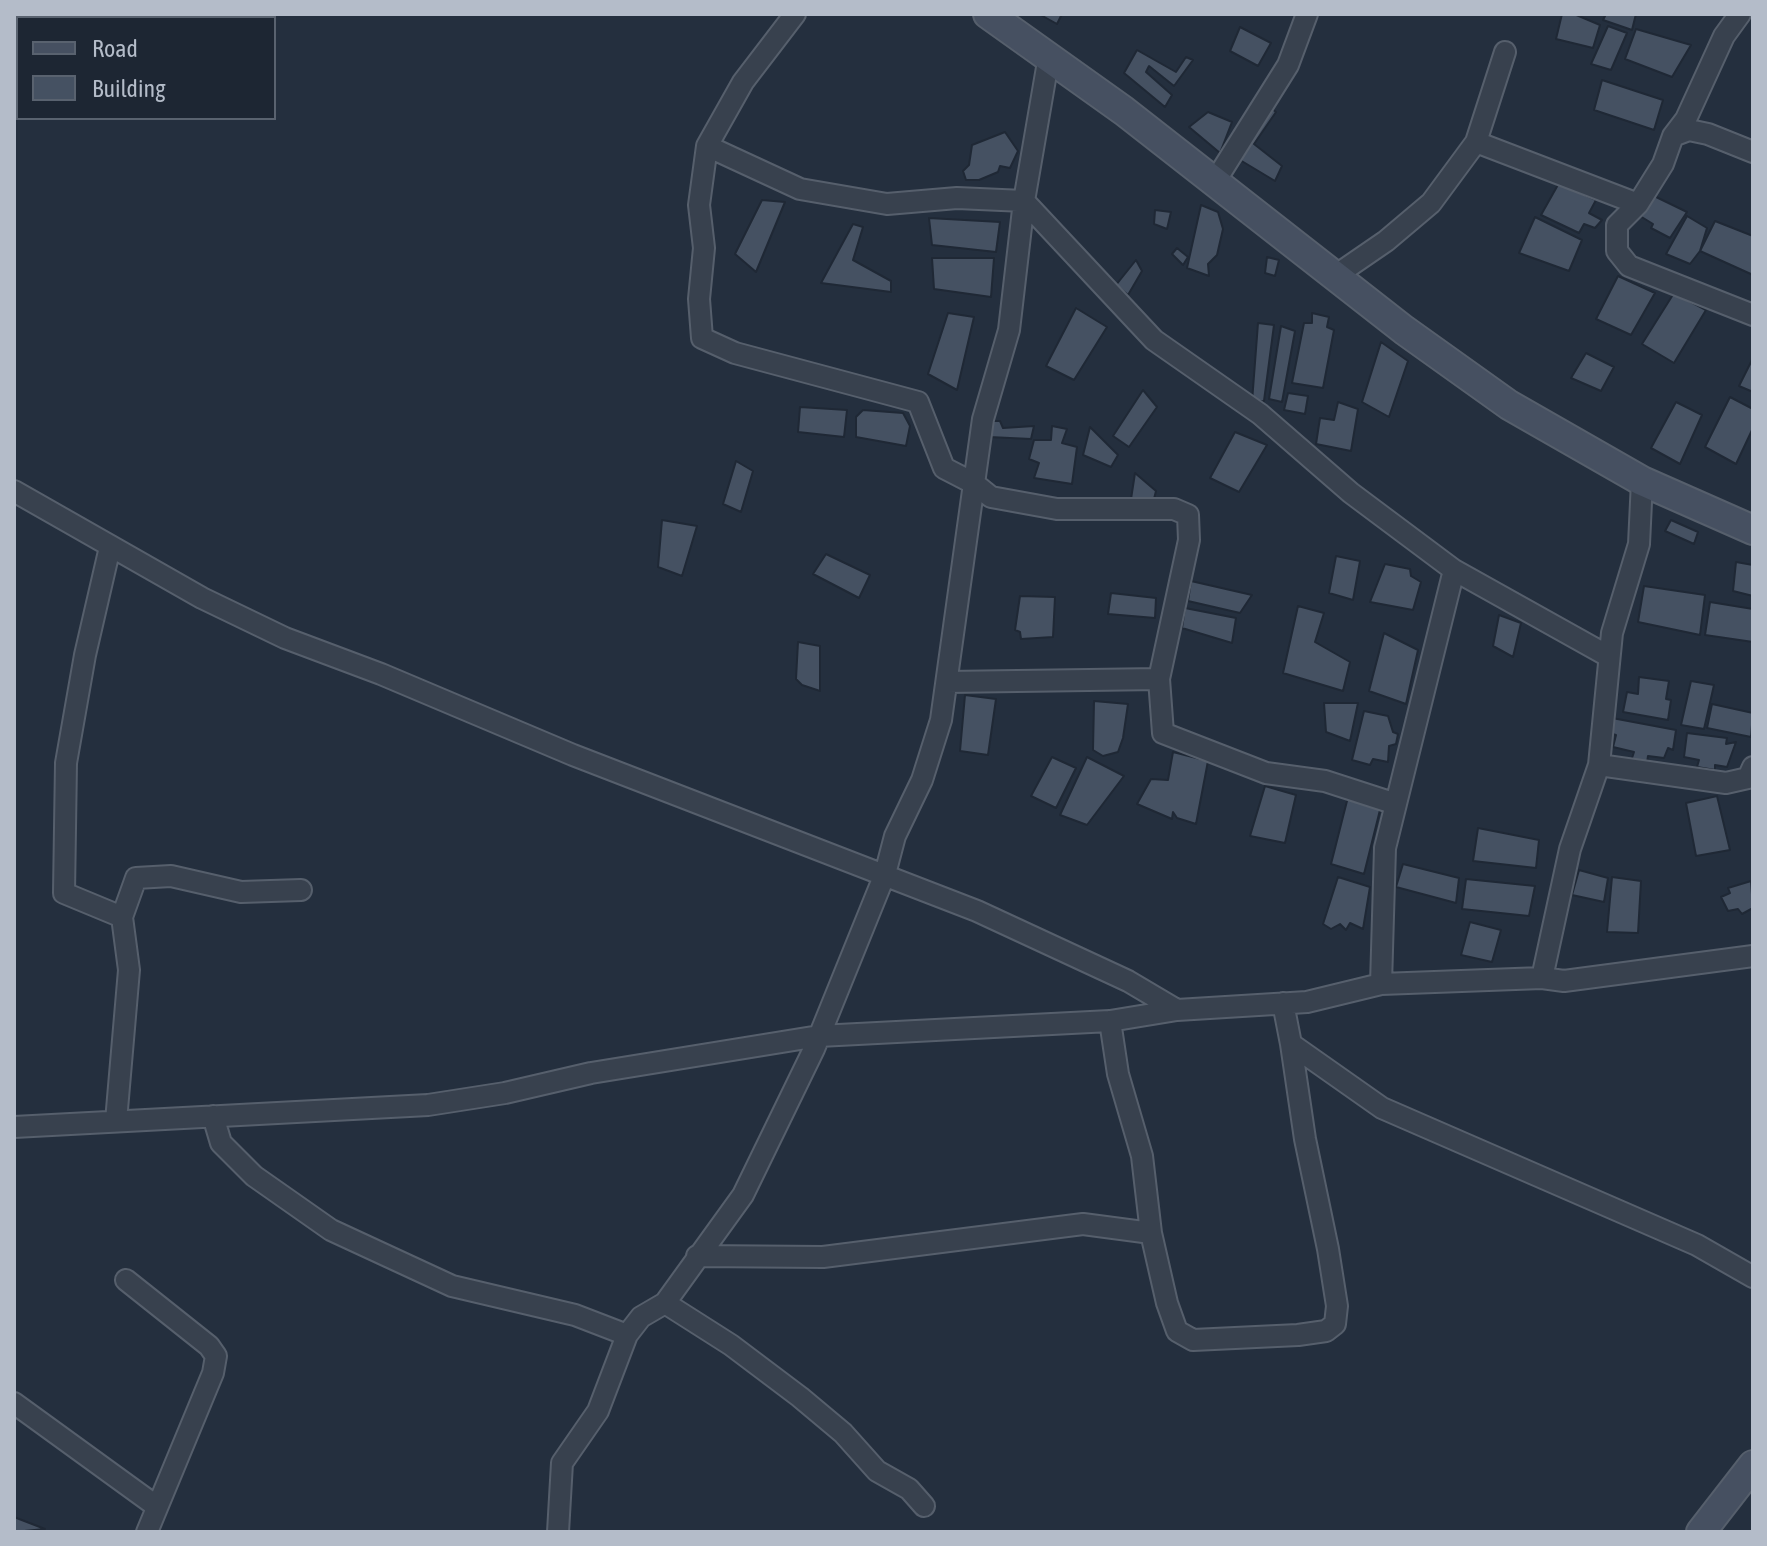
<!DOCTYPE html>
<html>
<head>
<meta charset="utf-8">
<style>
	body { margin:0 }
	#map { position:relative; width:1767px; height:1546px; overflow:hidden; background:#242f3e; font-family:"Asap Condensed",sans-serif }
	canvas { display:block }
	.frame { position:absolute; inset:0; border:16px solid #b4bcc9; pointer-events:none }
	.legend { position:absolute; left:16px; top:16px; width:260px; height:104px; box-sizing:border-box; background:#1d2633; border:2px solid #59626f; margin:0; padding:10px 14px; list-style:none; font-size:24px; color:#b4bcc9 }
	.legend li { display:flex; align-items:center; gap:16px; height:40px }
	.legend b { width:40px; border:2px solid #59626f }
</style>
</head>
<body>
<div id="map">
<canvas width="1767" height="1546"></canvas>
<div class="frame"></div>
<ul class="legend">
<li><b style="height:10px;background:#465061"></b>Road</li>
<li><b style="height:22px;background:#455162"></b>Building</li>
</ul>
</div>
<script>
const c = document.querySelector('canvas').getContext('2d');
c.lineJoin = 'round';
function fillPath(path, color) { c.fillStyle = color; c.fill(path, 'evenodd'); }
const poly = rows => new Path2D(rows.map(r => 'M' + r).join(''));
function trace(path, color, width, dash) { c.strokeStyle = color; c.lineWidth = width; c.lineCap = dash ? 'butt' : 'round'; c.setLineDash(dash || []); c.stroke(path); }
const building = poly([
	[1039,14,1062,14,1057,24,1039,14],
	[1562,14,1574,14,1600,25,1593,48,1556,39,1562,14],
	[1606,14,1636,14,1632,30,1603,20,1606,14],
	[1608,26,1627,33,1611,70,1591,64,1608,26],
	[1240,27,1271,43,1258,66,1230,51,1240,27],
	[1636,29,1691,45,1672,77,1625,59,1636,29],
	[1137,50,1176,72,1186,57,1193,60,1174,86,1149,66,1146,72,1172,95,1165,107,1124,73,1137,50],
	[1602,80,1663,100,1654,130,1594,110,1602,80],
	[1264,102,1276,112,1254,144,1282,166,1275,181,1225,151,1264,102],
	[1208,112,1232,122,1220,153,1189,127,1208,112],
	[1005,132,1018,151,1010,168,1000,166,998,172,979,180,966,180,963,171,969,165,972,145,1005,132],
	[1559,183,1596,200,1589,213,1602,220,1595,228,1584,224,1579,233,1541,215,1559,183],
	[1652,195,1687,212,1670,238,1651,228,1653,224,1640,216,1652,195],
	[762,200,785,202,756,272,735,254,762,200],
	[1201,205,1218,212,1223,229,1217,255,1208,264,1209,276,1187,268,1201,205],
	[1155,210,1171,212,1167,229,1154,224,1155,210],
	[1687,216,1707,228,1700,251,1690,264,1666,254,1687,216],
	[1535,217,1582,240,1569,271,1519,253,1535,217],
	[929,218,1000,222,996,252,932,245,929,218],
	[1715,221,1753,236,1753,275,1700,251,1715,221],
	[853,224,863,227,853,260,891,281,891,292,821,283,853,224],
	[1177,248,1188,257,1183,265,1172,254,1177,248],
	[1267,257,1279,260,1275,276,1265,273,1267,257],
	[932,258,994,258,991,297,934,289,932,258],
	[1136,260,1142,271,1128,295,1116,285,1136,260],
	[1618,276,1655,293,1631,335,1596,319,1618,276],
	[1674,293,1706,310,1674,363,1642,344,1674,293],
	[1076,308,1107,327,1074,380,1046,366,1076,308],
	[948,313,974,317,957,390,928,374,948,313],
	[1312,313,1329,317,1327,327,1334,330,1323,388,1292,383,1304,323,1312,323,1312,313],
	[1258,323,1274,325,1264,401,1252,402,1258,323],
	[1281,326,1295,331,1282,402,1269,399,1281,326],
	[1381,342,1408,361,1389,417,1362,402,1381,342],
	[1586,353,1614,367,1601,391,1571,378,1586,353],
	[1753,358,1753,392,1739,386,1753,358],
	[1143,390,1157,407,1129,447,1113,436,1143,390],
	[1288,393,1308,396,1305,414,1284,410,1288,393],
	[1730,397,1753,409,1753,428,1736,464,1705,447,1730,397],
	[1338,402,1358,409,1351,451,1316,444,1320,418,1334,420,1338,402],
	[1676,402,1702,415,1680,464,1651,448,1676,402],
	[800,407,847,410,844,437,798,432,800,407],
	[863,410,903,413,910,426,906,446,856,437,856,417,863,410],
	[990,421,1000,421,1003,428,1034,426,1031,439,989,437,990,421],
	[1052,426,1067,429,1062,443,1077,447,1072,484,1034,478,1039,463,1029,459,1034,440,1051,440,1052,426],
	[1090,427,1118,455,1111,467,1083,455,1090,427],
	[1235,432,1267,445,1239,492,1210,478,1235,432],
	[736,461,753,471,741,512,723,504,736,461],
	[1135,473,1156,491,1154,499,1131,499,1135,473],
	[662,520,697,526,682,576,658,567,662,520],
	[1671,520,1698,532,1694,544,1665,531,1671,520],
	[826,554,870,575,859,598,813,574,826,554],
	[1336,556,1360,561,1353,600,1329,593,1336,556],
	[1736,562,1753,565,1753,596,1733,591,1736,562],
	[1385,564,1410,569,1411,576,1421,582,1413,610,1370,602,1385,564],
	[1191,581,1252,595,1240,613,1188,601,1191,581],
	[1644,586,1705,595,1700,635,1638,622,1644,586],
	[1111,593,1156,598,1155,618,1108,614,1111,593],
	[1020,596,1055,597,1053,637,1021,639,1020,632,1015,630,1020,596],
	[1710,602,1753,609,1753,642,1705,635,1710,602],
	[1298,606,1324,613,1315,642,1350,662,1343,691,1283,673,1298,606],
	[1185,608,1236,618,1232,643,1182,628,1185,608],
	[1499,615,1521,623,1513,657,1493,646,1499,615],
	[1384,633,1418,650,1406,704,1369,691,1384,633],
	[798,642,820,646,820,691,802,685,796,679,798,642],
	[1639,677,1669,681,1666,699,1671,700,1668,720,1623,712,1627,692,1638,694,1639,677],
	[1691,681,1714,685,1704,729,1681,725,1691,681],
	[965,695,996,699,988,755,960,751,965,695],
	[1094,701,1128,704,1123,738,1118,752,1103,756,1093,750,1094,701],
	[1324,703,1358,703,1350,741,1326,732,1324,703],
	[1712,704,1753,713,1751,737,1707,728,1712,704],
	[1364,711,1388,716,1393,732,1398,734,1396,744,1389,746,1388,762,1373,759,1370,765,1352,760,1364,711],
	[1612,718,1676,730,1673,750,1668,748,1664,758,1648,756,1647,763,1631,761,1634,752,1613,747,1616,735,1609,733,1612,718],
	[1687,733,1727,738,1726,744,1736,742,1727,767,1715,765,1715,770,1697,767,1699,760,1684,757,1687,733],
	[1173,752,1208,761,1196,824,1177,818,1173,812,1172,819,1137,804,1151,779,1168,780,1173,752],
	[1052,757,1076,768,1056,808,1031,796,1052,757],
	[1087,757,1124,776,1087,825,1060,815,1087,757],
	[1265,786,1296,795,1285,843,1250,836,1265,786],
	[1717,796,1730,850,1696,856,1686,803,1717,796],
	[1348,797,1381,806,1364,874,1331,864,1348,797],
	[1478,828,1539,840,1536,868,1473,861,1478,828],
	[1403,864,1459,878,1456,903,1396,887,1403,864],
	[1579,870,1608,878,1604,902,1572,895,1579,870],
	[1338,877,1370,887,1363,929,1350,923,1346,930,1340,924,1331,929,1323,924,1338,877],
	[1612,877,1641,881,1638,933,1607,932,1612,877],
	[1466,879,1535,886,1529,916,1462,909,1466,879],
	[1751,881,1753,908,1742,914,1738,909,1728,911,1721,897,1730,893,1728,888,1751,881],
	[1470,922,1501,930,1492,962,1461,955,1470,922],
	[14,1517,45,1529,14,1532,14,1517]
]);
const street = poly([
	[795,14,743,82,707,146,699,205,704,248,699,299,702,338,735,353,918,402,944,468,975,484,991,497,1057,509,1174,509,1188,515,1189,540,1159,679,1163,733,1266,773,1325,781,1396,804],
	[1673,136,1686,119,1724,36,1740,14],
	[1476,142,1638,204],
	[707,146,800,189,887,204,957,198,1024,201,1154,340,1260,414,1351,493,1454,570,1608,656],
	[1753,152,1708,134,1689,130,1673,136,1663,164,1638,204,1617,225,1617,251,1629,266,1753,315],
	[1214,183,1288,65,1307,14],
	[1335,276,1386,241,1431,203,1476,142,1505,52],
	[14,491,202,598,285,638,381,674,573,755,977,911,1128,981,1177,1010],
	[110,547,85,655,66,763,64,893,122,917,129,970,116,1121],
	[947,682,1159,679],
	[1599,765,1726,783,1748,778,1753,767],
	[122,917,136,878,171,876,241,892,301,890],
	[1542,978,1570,849,1599,765,1612,633,1639,544,1642,481],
	[1381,984,1385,848,1454,570],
	[1283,1003,1291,1044,1382,1108,1697,1245,1753,1277],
	[1110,1021,1118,1074,1142,1156,1151,1233,1167,1303,1177,1331,1193,1340,1298,1335,1326,1331,1335,1324,1337,1306,1328,1249,1305,1139,1291,1044],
	[213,1116,221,1143,254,1176,331,1230,452,1286,575,1315,627,1335],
	[14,1127,428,1105,505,1093,591,1073,819,1036,1110,1021,1177,1010,1307,1002,1381,984,1542,978,1564,981,1753,956],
	[697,1256,823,1257,1083,1224,1151,1233],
	[126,1280,209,1346,216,1356,213,1373,147,1532],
	[665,1303,731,1345,800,1397,843,1433,877,1471,909,1489,924,1506],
	[14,1403,156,1506],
	[558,1532,562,1463,598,1411,627,1335,641,1317,665,1303,743,1195,814,1049,885,874,895,836,922,780,941,720,983,419,1009,330,1024,201,1049,56]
]);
const secondary = poly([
	[988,14,1124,111,1404,330,1509,405,1642,481,1753,530],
	[1701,1532,1753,1465]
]);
fillPath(building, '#455162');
trace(building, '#1f2835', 2);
trace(street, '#565f6c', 24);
trace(secondary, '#565f6c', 32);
trace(street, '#38414e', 20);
trace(secondary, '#465061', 28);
</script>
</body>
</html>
